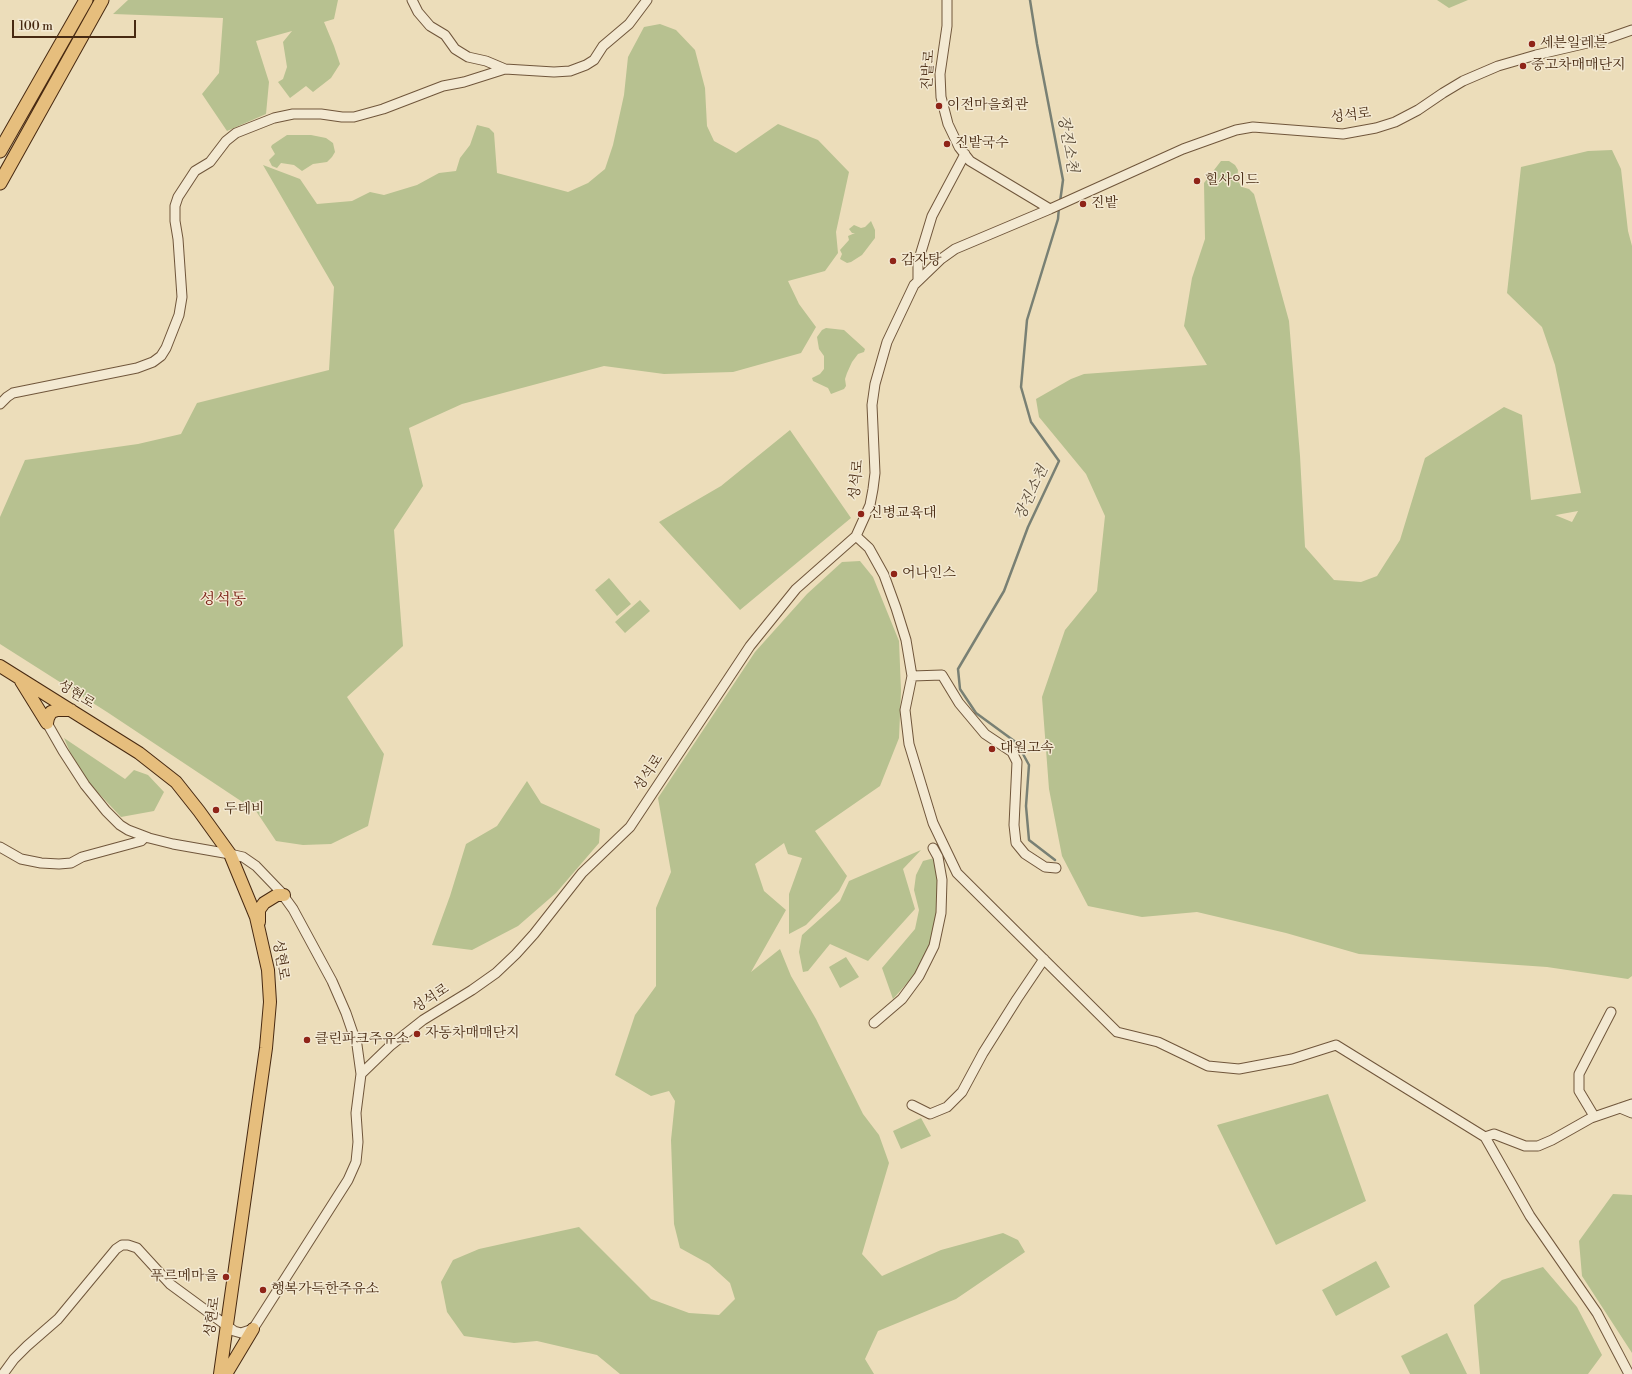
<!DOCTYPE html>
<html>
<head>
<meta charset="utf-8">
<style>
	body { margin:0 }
	#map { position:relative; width:1632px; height:1374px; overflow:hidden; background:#ecddba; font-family:"Libre Bodoni",serif }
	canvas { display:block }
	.scale { position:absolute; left:12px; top:20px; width:124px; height:18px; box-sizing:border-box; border:2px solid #472911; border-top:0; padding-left:5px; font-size:12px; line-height:14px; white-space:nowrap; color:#472911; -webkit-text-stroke:3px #f3e9d2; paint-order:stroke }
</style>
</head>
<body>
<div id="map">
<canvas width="1632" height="1374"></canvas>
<div class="scale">100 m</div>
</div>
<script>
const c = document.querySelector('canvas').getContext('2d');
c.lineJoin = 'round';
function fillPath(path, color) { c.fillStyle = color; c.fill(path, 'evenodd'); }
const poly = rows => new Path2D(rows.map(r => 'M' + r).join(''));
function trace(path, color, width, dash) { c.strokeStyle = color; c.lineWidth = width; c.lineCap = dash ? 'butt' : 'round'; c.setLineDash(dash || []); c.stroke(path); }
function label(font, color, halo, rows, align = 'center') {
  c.font = font + ' "Libre Bodoni","Noto Serif KR",serif'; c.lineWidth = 3; c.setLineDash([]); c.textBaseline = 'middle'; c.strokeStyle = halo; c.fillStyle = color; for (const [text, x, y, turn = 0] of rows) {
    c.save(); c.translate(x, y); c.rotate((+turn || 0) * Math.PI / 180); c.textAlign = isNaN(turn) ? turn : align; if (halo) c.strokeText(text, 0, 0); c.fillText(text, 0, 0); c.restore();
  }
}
const green = poly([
	[128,0,338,0,334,19,324,22,334,46,340,64,331,78,313,92,306,86,290,98,278,82,283,79,287,67,283,42,292,31,256,41,269,82,266,114,227,131,202,94,219,73,223,18,113,14],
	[1437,0,1468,0,1449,8],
	[660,24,676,30,695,50,705,88,707,126,714,141,736,153,778,124,818,140,849,172,836,232,838,253,825,271,788,281,799,304,816,327,801,353,733,372,664,374,604,366,462,404,409,428,423,486,394,530,403,646,347,697,384,754,368,826,331,844,303,845,276,841,256,811,107,712,0,644,0,517,25,460,138,444,181,434,197,403,329,370,334,287,263,165,300,179,317,204,352,201,370,192,384,195,417,185,439,173,456,171,460,158,470,145,477,125,489,128,494,133,497,173,568,192,588,183,605,169,613,145,624,95,628,57,644,27],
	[287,135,311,135,326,138,333,143,335,152,332,157,327,162,313,164,302,171,294,165,281,163,277,168,272,166,269,160,275,154,271,147,272,145],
	[1612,150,1621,169,1628,231,1632,246,1632,976,1628,979,1547,967,1359,954,1286,933,1197,912,1142,917,1088,906,1062,856,1049,789,1042,697,1065,630,1097,591,1105,516,1086,474,1039,417,1036,399,1071,379,1084,374,1207,365,1184,326,1192,278,1205,239,1204,183,1221,161,1229,161,1235,165,1238,170,1237,180,1242,187,1249,189,1254,194,1289,321,1300,456,1305,547,1334,580,1361,582,1377,576,1400,540,1425,458,1504,407,1522,415,1531,500,1581,493,1555,365,1542,327,1507,293,1521,167,1588,151],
	[1578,511,1572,522,1555,515,1556,515],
	[871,221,875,230,875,238,862,255,851,262,847,263,840,259,842,254,840,250,849,240,848,236,855,233,852,233,849,229,854,225,861,228,865,227],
	[826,328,844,330,865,349,864,352,858,354,852,362,847,373,845,379,846,386,844,389,831,394,828,388,813,381,812,378,820,374,824,369,824,356,819,349,817,337,822,330],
	[790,430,851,518,740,610,659,522,721,486],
	[860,561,873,577,899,641,901,691,899,738,880,786,815,831,847,876,839,891,806,925,789,934,789,894,802,858,788,854,784,843,755,864,764,891,786,910,751,972,780,949,791,976,816,1019,863,1114,879,1135,889,1163,862,1254,882,1276,941,1250,1003,1233,1018,1240,1025,1252,956,1299,878,1331,865,1359,874,1374,620,1374,597,1355,537,1341,514,1343,464,1336,447,1312,441,1282,453,1260,479,1249,579,1227,651,1299,689,1313,719,1315,735,1299,730,1283,709,1264,680,1248,674,1224,671,1140,675,1101,669,1091,651,1096,615,1075,635,1015,656,986,656,908,671,872,658,798,755,652,807,594,842,562],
	[609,578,631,604,617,616,595,590],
	[640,600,650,611,625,633,615,622],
	[64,738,125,779,134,770,148,775,164,792,154,811,121,817,89,783,70,752],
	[527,781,541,803,600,829,599,843,556,893,518,926,472,950,432,945,450,896,466,844,497,826],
	[921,850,903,869,915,909,868,961,830,944,808,971,803,972,799,952,802,935,840,901,849,881],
	[938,857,940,906,929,947,915,974,893,999,882,968,915,929,919,910,914,890,916,875,923,861],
	[846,957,859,977,840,988,829,967],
	[1328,1094,1366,1201,1276,1245,1217,1125],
	[921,1118,931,1136,901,1149,893,1131],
	[1613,1194,1632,1195,1632,1353,1582,1276,1579,1241],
	[1376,1261,1390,1287,1336,1316,1322,1290],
	[1543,1267,1577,1307,1602,1355,1588,1374,1480,1374,1474,1305,1502,1280],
	[1447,1333,1467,1374,1410,1374,1401,1356]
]);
const stream = poly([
	[1030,0,1037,44,1063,180,1060,202],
	[1055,860,1029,840,1026,806,1029,765,1017,743,976,713,960,689,958,669,1004,591,1028,527,1059,461,1031,422,1021,387,1027,320,1058,219,1059,207]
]);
const minor = poly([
	[412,0,418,12,430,26,445,35,455,49,468,57,486,61,505,69,554,72,570,71,586,65,594,60,603,46,629,24,647,0],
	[947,0,947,26,940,74,941,97,948,124,959,147,970,161,1050,209],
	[918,281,918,262,932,216,965,154],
	[0,404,7,397,13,393,137,368,153,362,161,356,166,348,179,315,182,297,178,239,175,221,175,206,178,197,195,171,210,162,226,141,236,133,274,118,293,114,321,114,342,117,354,117,383,109,443,86,464,82,505,69],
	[856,536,869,548,884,575,896,608,906,640,912,676,905,710,909,744,933,823,957,873,1117,1032,1158,1042,1208,1066,1239,1069,1292,1059,1336,1045,1485,1137,1530,1216,1597,1313,1629,1374],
	[912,676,942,675,959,703,985,734,1012,752,1017,762,1014,825,1016,843,1025,854,1045,867,1056,868],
	[47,723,63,751,85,785,106,811,120,825,128,830,149,838,173,844,230,854,243,857,256,866,280,891,293,909,332,981,346,1013,357,1045,361,1074],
	[0,847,21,859,41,863,59,864,71,863,82,857,141,841,145,837],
	[874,1023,902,999,919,976,934,946,941,913,942,880,938,857,933,848],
	[912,1105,930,1114,947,1107,962,1092,983,1053,1017,999,1044,959],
	[1620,1108,1632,1113],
	[1594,1116,1579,1091,1579,1074,1611,1012],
	[1485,1137,1494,1134,1525,1146,1538,1146,1552,1140,1591,1118,1632,1104],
	[3,1374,14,1359,27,1346,58,1319,116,1249,122,1245,128,1245,137,1248,170,1284,234,1331,241,1333,253,1329,348,1180,356,1162,358,1142,356,1113,361,1074,390,1046,423,1020,472,990,496,973,516,954,534,934,582,873,630,827,750,646,796,589,856,536,870,505,873,489,875,473,872,405,875,384,887,342,914,285,941,259,955,249,1050,209,1183,149,1236,130,1253,127,1343,134,1376,128,1395,122,1418,110,1443,93,1463,81,1498,66,1536,55,1609,38,1632,30]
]);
const major = poly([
	[0,666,139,753,176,782,199,811,230,854,256,917,268,970,270,1002,266,1048,220,1374],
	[21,681,47,723,48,718,51,712,57,710,71,710],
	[259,922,259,910,264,903,277,895,284,895],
	[226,1374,253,1329]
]);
const highway = poly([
	[0,151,86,0],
	[0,183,102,0]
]);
const markers = [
	[1532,44,4,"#8f2418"],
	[1523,66,4,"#8f2418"],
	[939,106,4,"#8f2418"],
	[947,144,4,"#8f2418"],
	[1197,181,4,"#8f2418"],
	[1083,204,4,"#8f2418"],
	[893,261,4,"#8f2418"],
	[861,514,4,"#8f2418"],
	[894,574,4,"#8f2418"],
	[992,749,4,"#8f2418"],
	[216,810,4,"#8f2418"],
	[417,1034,4,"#8f2418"],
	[307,1040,4,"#8f2418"],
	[226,1277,4,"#8f2418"],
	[263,1290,4,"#8f2418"]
];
const poiNames = [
	["세븐일레븐",1540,44],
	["중고차매매단지",1531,66],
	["이전마을회관",947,106],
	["진밭국수",955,144],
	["힐사이드",1205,181],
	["진밭",1091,204],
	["감자탕",901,261],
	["신병교육대",869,514],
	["어나인스",902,574],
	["대원고속",1000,749],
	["두테비",224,810],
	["자동차매매단지",425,1034],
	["클린파크주유소",315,1040],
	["푸르메마을",218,1277,"right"],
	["행복가득한주유소",271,1290]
];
const streetNames = [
	["진밭로",929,70,-86],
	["성석로",1351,116,-7],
	["성석로",857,480,-84],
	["성현로",76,695,32],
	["성석로",649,773,-56],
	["성현로",280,960,81],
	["성석로",431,999,-33],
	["성현로",213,1317,-82]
];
const waterNames = [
	["장진소천",1067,144,80],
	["장진소천",1032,493,-65]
];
const quarterNames = [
	["성석동",223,600]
];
fillPath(green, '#b7c190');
trace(stream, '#798074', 2.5);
trace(minor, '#70563b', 11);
trace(major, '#472911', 14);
trace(highway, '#472911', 15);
trace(minor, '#f3e9d2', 9);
trace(major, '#e6be7d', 12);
trace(highway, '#e6be7d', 13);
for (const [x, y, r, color] of markers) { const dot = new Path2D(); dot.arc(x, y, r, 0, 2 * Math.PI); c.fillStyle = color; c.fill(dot); trace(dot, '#f3e9d2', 1.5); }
label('14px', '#472911', '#f3e9d2', poiNames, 'left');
label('14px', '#472911', '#f3e9d2', streetNames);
label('italic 15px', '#5c4d3a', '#f3e9d2', waterNames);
label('16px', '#7a1f14', '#f3e9d2', quarterNames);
</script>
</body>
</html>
